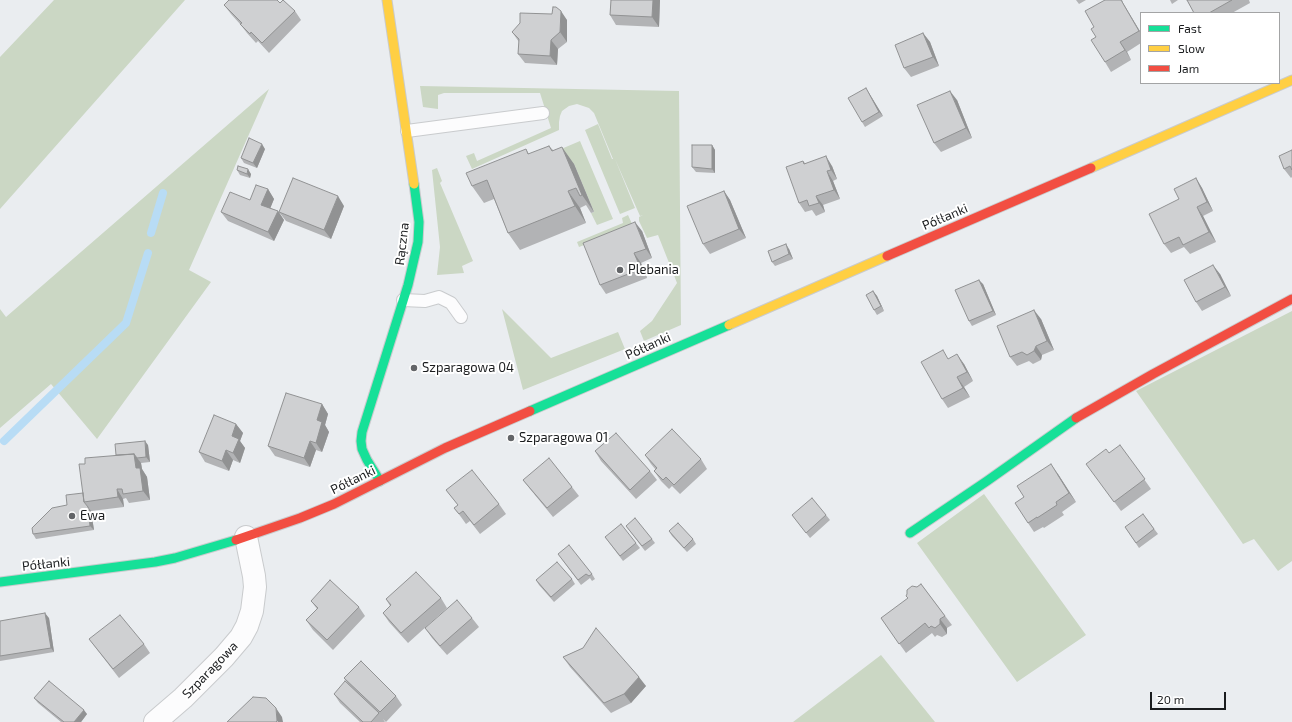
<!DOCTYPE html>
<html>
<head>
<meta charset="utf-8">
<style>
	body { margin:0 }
	#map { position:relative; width:1292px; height:722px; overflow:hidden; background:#eaedf0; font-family:"Exo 2",sans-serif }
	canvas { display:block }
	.legend { position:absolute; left:1140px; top:12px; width:140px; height:72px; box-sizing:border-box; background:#fff; border:1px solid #a3a4a5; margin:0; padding:5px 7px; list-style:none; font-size:12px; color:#1a1c1e }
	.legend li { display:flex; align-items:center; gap:8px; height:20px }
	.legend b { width:20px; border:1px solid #a3a4a5 }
	.scale { position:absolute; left:1150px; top:692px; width:76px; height:18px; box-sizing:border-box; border:2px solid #1a1c1e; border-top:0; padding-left:5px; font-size:12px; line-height:14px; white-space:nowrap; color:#1a1c1e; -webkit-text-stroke:3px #fff; paint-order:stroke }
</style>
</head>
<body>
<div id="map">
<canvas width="1292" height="722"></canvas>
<ul class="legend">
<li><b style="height:5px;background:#16e098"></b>Fast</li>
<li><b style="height:5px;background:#ffcf43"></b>Slow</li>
<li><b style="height:5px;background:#f24e42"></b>Jam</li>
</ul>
<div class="scale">20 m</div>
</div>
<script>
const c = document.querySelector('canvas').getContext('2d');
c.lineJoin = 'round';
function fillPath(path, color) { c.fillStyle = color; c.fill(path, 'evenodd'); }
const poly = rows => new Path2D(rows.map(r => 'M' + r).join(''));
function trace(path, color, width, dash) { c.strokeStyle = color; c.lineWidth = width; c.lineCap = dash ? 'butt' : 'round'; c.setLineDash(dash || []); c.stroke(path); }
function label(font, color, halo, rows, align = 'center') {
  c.font = font + ' "Exo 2",sans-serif'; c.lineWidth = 4; c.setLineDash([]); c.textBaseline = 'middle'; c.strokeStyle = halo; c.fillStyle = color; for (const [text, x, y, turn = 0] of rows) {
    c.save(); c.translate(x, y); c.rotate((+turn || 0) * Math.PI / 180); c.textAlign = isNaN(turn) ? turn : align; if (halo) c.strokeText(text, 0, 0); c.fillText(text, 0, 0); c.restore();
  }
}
const green = poly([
	[54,0,185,0,0,209,0,57],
	[420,86,679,91,681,325,644,341,640,331,652,321,677,283,658,235,647,238,639,221,639,217,643,215,640,216,615,159,613,159,594,113,589,108,577,104,569,106,562,111,560,116,559,122,559,130,472,169,466,156,474,153,477,161,551,128,540,93,444,93,438,95,438,109,423,107],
	[269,89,189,270,211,282,97,439,51,384,0,428,0,309,6,317],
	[598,124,612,159,615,159,635,208,620,214,585,130],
	[580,141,613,219,597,225,591,213,594,212,574,164,500,175],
	[437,168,442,181,440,183,473,261,462,266,464,273,437,275,440,247,432,170],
	[628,215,633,226,579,247,577,242,623,223,622,218],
	[502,309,551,358,618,332,625,349,523,390],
	[1292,311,1292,561,1278,571,1254,539,1243,544,1136,391],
	[984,494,1086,635,1017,682,917,543],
	[881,655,935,722,793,722]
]);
const stream = poly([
	[151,233,163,193],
	[4,441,126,323,148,253]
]);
const lane = poly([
	[407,131,543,113],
	[403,300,425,301,439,297,451,303,461,317]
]);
const street = poly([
	[155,722,183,698,224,657,241,637,247,626,252,611,255,587,254,576,246,537]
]);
const fast = poly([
	[530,411,729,325],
	[380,481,367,460,362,449,361,441,362,432,408,285,418,242,419,222,414,184],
	[910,533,987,481,1076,418],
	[0,582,155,562,175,558,236,540]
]);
const slow = poly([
	[387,0,414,184],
	[1091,168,1292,80],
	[729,325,887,256]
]);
const jam = poly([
	[887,256,1091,168],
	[1076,418,1153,374,1292,299],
	[236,540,300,518,334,504,445,448,530,411]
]);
const wall = poly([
	[611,0,660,0,659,27,616,25,610,15],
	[1076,0,1086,0,1079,4],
	[1170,0,1178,0,1172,4],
	[1187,0,1249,0,1250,3,1232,13,1194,13],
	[280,3,295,11,301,20,269,53,258,41,256,43,247,33,240,24,231,14,224,5],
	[1123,3,1141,33,1141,43,1127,52,1131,60,1111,72,1105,62,1096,37,1094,27],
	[552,14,567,20,567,42,558,49,557,65,525,63,518,54,519,42,512,32],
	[923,33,930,42,939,66,911,77,904,68],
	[866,88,883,116,865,127,862,122],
	[957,100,972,138,941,152,934,143],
	[712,145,715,150,715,173,696,172,692,167],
	[549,146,553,150,574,164,594,212,591,213,586,205,580,208,586,223,520,250,508,233,494,199,484,203,472,186,526,149,529,154],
	[265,149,257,168,244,163,241,158],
	[1292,150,1292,177,1291,178,1284,169],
	[803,161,805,163,832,166,837,179,833,181,840,199,823,205,825,212,816,216,812,210,805,212,799,203],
	[237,170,251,174,250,178,240,175],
	[1196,178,1202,188,1213,211,1203,216,1216,242,1190,254,1184,247,1171,253,1164,244,1179,199],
	[268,189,274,199,270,208,278,211,284,220,274,241,228,221,221,212,250,200],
	[724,191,730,200,746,238,710,254,703,244],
	[344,206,331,239,286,221,279,212],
	[642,231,652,258,641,263,647,278,606,294,600,285],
	[789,249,793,259,775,266,772,262],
	[1220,274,1231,296,1202,311,1196,302],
	[983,284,996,315,972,326,969,321],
	[873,291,877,296,884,311,877,315,874,310],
	[1041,319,1054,350,1042,355,1041,360,1033,364,1029,361,1017,366,1010,357],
	[949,359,964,364,973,381,964,387,970,397,948,408,942,399],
	[322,404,328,414,325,425,329,432,322,452,316,450,310,467,275,456,268,446],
	[236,424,243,433,240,441,245,448,240,463,233,460,229,471,205,462,199,452],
	[148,445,150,462,141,463,142,469,147,477,150,500,129,503,126,498,123,499,124,507,91,511,94,530,36,539,33,534,83,493,85,464,116,455],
	[1120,445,1151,489,1121,511,1093,473],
	[595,451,650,471,657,480,636,499,601,461],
	[645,455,701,459,707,469,680,494,672,486,669,489,661,481,654,471,656,470,651,464],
	[1058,474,1076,502,1062,512,1064,515,1044,528,1043,527,1034,532,1028,523,1024,497],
	[523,480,572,487,579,496,553,517,530,489],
	[446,490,499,504,506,514,480,534,470,521,466,524,461,517,454,508,458,505],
	[1143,514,1158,534,1139,548,1125,527],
	[792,515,826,515,830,520,810,538],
	[626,526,652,539,655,543,645,551],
	[669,531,693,539,696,544,687,552,672,536],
	[605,537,636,543,640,548,623,561],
	[558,554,592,574,595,579,592,581,590,578,581,585],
	[572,579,575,584,554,602,539,585,536,580],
	[921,584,952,625,947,628,947,634,942,637,937,635,935,637,932,633,906,653,881,618,908,599,917,587],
	[441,598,447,608,408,643,389,622,383,613,390,606,386,599],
	[311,601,359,607,365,616,333,650,313,630,306,620,317,609],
	[49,618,54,652,0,661,0,621],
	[472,618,479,627,447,655,432,638,425,628],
	[89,639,144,644,150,653,119,678],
	[583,648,646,686,631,703,611,713,570,667,563,657],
	[344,678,396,696,402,705,386,722,383,719,385,722,360,722,340,703,334,694,348,684],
	[34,698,87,714,81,722,61,722,38,703]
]);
const shadedWall = poly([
	[653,0,660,0,659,27,652,17],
	[1121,0,1122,0,1123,3,1141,33,1141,34],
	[561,11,567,20,567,42,560,32],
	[923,33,930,42,939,66,933,57],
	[551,40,558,49,557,65,550,56],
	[1120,42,1127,52,1131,60,1125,50],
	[866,88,869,93,883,116,879,112],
	[950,91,957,100,972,138,966,128],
	[262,144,265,149,257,168,253,163],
	[712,145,715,150,715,173,712,169],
	[562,147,574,164,594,212,582,195],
	[826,156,832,166,837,179,831,170],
	[248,169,251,174,250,178,247,174],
	[827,171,833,181,840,199,834,190],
	[1196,178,1202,188,1213,211,1207,202],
	[268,189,274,199,268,214,261,205],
	[568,191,580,208,586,223,575,206],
	[724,191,730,200,746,238,739,229],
	[338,196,344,206,331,239,324,230],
	[816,196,823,205,825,212,819,203],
	[1197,207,1203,216,1216,242,1209,232],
	[278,211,284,220,274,241,268,232],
	[635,222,642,231,652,258,646,249],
	[786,244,789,249,793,259,789,254],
	[634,253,641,263,647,278,641,269],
	[1213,265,1220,274,1231,296,1225,287],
	[979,280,983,284,996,315,993,311],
	[873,291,877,296,884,311,881,306],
	[1034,310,1041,319,1054,350,1047,341],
	[1036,346,1042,355,1041,360,1034,351],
	[957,354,964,364,973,381,967,372],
	[957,377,964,387,970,397,963,388],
	[322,404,328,414,325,425,329,432,322,452,316,443,317,420],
	[236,424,243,433,240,441,245,448,240,463,233,453,232,436],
	[145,441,148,445,150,462,146,457],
	[310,441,316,450,310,467,304,458],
	[226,450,233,460,229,471,222,461],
	[134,454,141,463,142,469,147,477,150,500,143,491,136,468],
	[1051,464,1058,474,1076,502,1069,493],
	[117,489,123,499,124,507,118,497],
	[88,507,91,511,94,530,90,526],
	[45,613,49,618,54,652,51,648],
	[940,619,947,628,947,634,940,624],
	[639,677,646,686,631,703,624,694],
	[276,708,282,717,283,722,278,722,277,721],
	[84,710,87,714,81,722,74,722]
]);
const building = poly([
	[229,0,277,0,280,3,283,0,295,11,262,43,251,32,250,34,240,24,242,23,224,5,229,0],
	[611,0,653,0,652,17,610,15,611,0],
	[1105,0,1121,0,1139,31,1120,42,1125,50,1105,62,1091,40,1096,37,1091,29,1094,27,1085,11,1105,0],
	[1187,0,1232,0,1209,13,1194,13,1187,0],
	[553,7,556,7,561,11,560,32,551,40,550,56,518,54,519,39,512,32,520,23,520,13,552,14,553,7],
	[923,33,933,57,904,68,895,45,923,33],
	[866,88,879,112,862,122,848,98,866,88],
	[950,91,966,128,934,143,917,105,950,91],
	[249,138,262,144,253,163,241,158,249,138],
	[692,145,712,145,712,169,692,167,692,145],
	[549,146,552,151,562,147,582,195,580,196,576,188,568,191,575,206,508,233,487,180,472,186,466,173,526,149,528,154,549,146],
	[1292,150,1292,170,1290,166,1284,169,1279,156,1292,150],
	[826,156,831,170,827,171,834,190,816,196,819,203,809,206,807,200,799,203,786,167,803,161,804,164,826,156],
	[238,166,248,169,247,174,237,170,238,166],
	[293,178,338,196,324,230,279,212,293,178],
	[1196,178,1207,202,1197,207,1209,232,1183,245,1179,237,1164,244,1149,214,1179,199,1174,189,1196,178],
	[256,185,268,189,261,205,278,211,268,232,221,212,230,192,250,200,256,185],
	[724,191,739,229,703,244,687,206,724,191],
	[635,222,646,249,634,253,641,269,600,285,583,243,635,222],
	[786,244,789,254,772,262,768,251,786,244],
	[1213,265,1225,287,1196,302,1184,280,1213,265],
	[979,280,993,311,969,321,955,290,979,280],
	[873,291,881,306,874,310,866,295,873,291],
	[1034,310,1047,341,1036,346,1034,351,1027,355,1022,352,1010,357,997,326,1034,310],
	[943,350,948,359,957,354,967,372,957,377,963,388,942,399,921,362,943,350],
	[286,393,322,404,317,420,322,422,316,443,310,441,304,458,268,446,286,393],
	[214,415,236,424,232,436,239,439,233,453,226,450,222,461,199,452,214,415],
	[672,429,701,459,674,485,666,477,663,480,654,471,657,468,645,455,672,429],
	[616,433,650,471,630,490,595,451,616,433],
	[145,441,146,457,137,458,134,454,116,455,115,444,145,441],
	[1120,445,1145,479,1114,502,1086,464,1106,449,1109,453,1120,445],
	[134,454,136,468,140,468,143,491,123,494,122,489,117,489,118,497,84,502,79,464,85,464,85,458,134,454],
	[549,458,572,487,547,508,523,480,549,458],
	[1051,464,1069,493,1056,502,1057,505,1037,518,1037,517,1028,523,1015,503,1024,497,1017,486,1051,464],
	[472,470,499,504,474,525,463,511,459,514,454,508,458,505,446,490,472,470],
	[83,493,84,502,88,507,90,526,33,534,32,528,52,508,67,505,66,495,83,493],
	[812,498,826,515,806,533,792,515,812,498],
	[1143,514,1154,529,1136,543,1125,527,1143,514],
	[635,518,652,539,642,546,626,526,635,518],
	[678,523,693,539,684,548,669,531,678,523],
	[621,524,636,543,620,556,605,537,621,524],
	[569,545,592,574,589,576,586,574,578,580,558,554,569,545],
	[557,562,572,579,551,597,536,580,557,562],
	[416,572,441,598,401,633,383,613,391,605,386,599,416,572],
	[330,580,359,607,327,640,306,620,318,608,311,601,330,580],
	[921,584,945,616,940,619,940,624,935,628,931,626,929,628,925,623,899,644,881,618,908,598,906,596,907,594,907,590,912,586,917,587,921,584],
	[457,600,472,618,440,646,425,628,457,600],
	[45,613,51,648,0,656,0,621,45,613],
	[120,615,144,644,113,669,89,639,120,615],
	[596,628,639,677,624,694,604,703,563,657,583,648,596,628],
	[361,661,396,696,380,712,344,678,361,661],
	[49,681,84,710,74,722,64,722,34,698,49,681],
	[345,681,379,713,371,722,363,722,334,694,345,681],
	[253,697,266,698,276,708,277,721,276,722,227,722,253,697]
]);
const markers = [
	[620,270,4,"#636568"],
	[414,368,4,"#636568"],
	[511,438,4,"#636568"],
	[72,516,4,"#636568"]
];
const streetNames = [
	["Półłanki",945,217,-23],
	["Rączna",402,244,-83],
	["Półłanki",648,346,-24],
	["Półłanki",353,480,-26],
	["Półłanki",46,564,-6],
	["Szparagowa",210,670,-46]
];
const poiNames = [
	["Plebania",628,270],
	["Szparagowa 04",422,368],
	["Szparagowa 01",519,438],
	["Ewa",80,516]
];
fillPath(green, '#cbd7c4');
trace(stream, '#b8dcf5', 8);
trace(lane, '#c9cbcd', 14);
trace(street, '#c9cbcd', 24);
trace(fast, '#c9cbcd', 11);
trace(slow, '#c9cbcd', 11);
trace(jam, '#c9cbcd', 11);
trace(lane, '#fcfcfd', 12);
trace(street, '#fcfcfd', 22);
trace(fast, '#16e098', 9);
trace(slow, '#ffcf43', 9);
trace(jam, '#f24e42', 9);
fillPath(wall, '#b2b3b5');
fillPath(shadedWall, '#919293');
fillPath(building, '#cfd0d2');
trace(building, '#919293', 1);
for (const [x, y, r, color] of markers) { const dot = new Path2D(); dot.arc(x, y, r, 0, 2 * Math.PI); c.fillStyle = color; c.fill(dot); trace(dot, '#fff', 1.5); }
label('13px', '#1a1c1e', '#fff', streetNames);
label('13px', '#1a1c1e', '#fff', poiNames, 'left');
</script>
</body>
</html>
